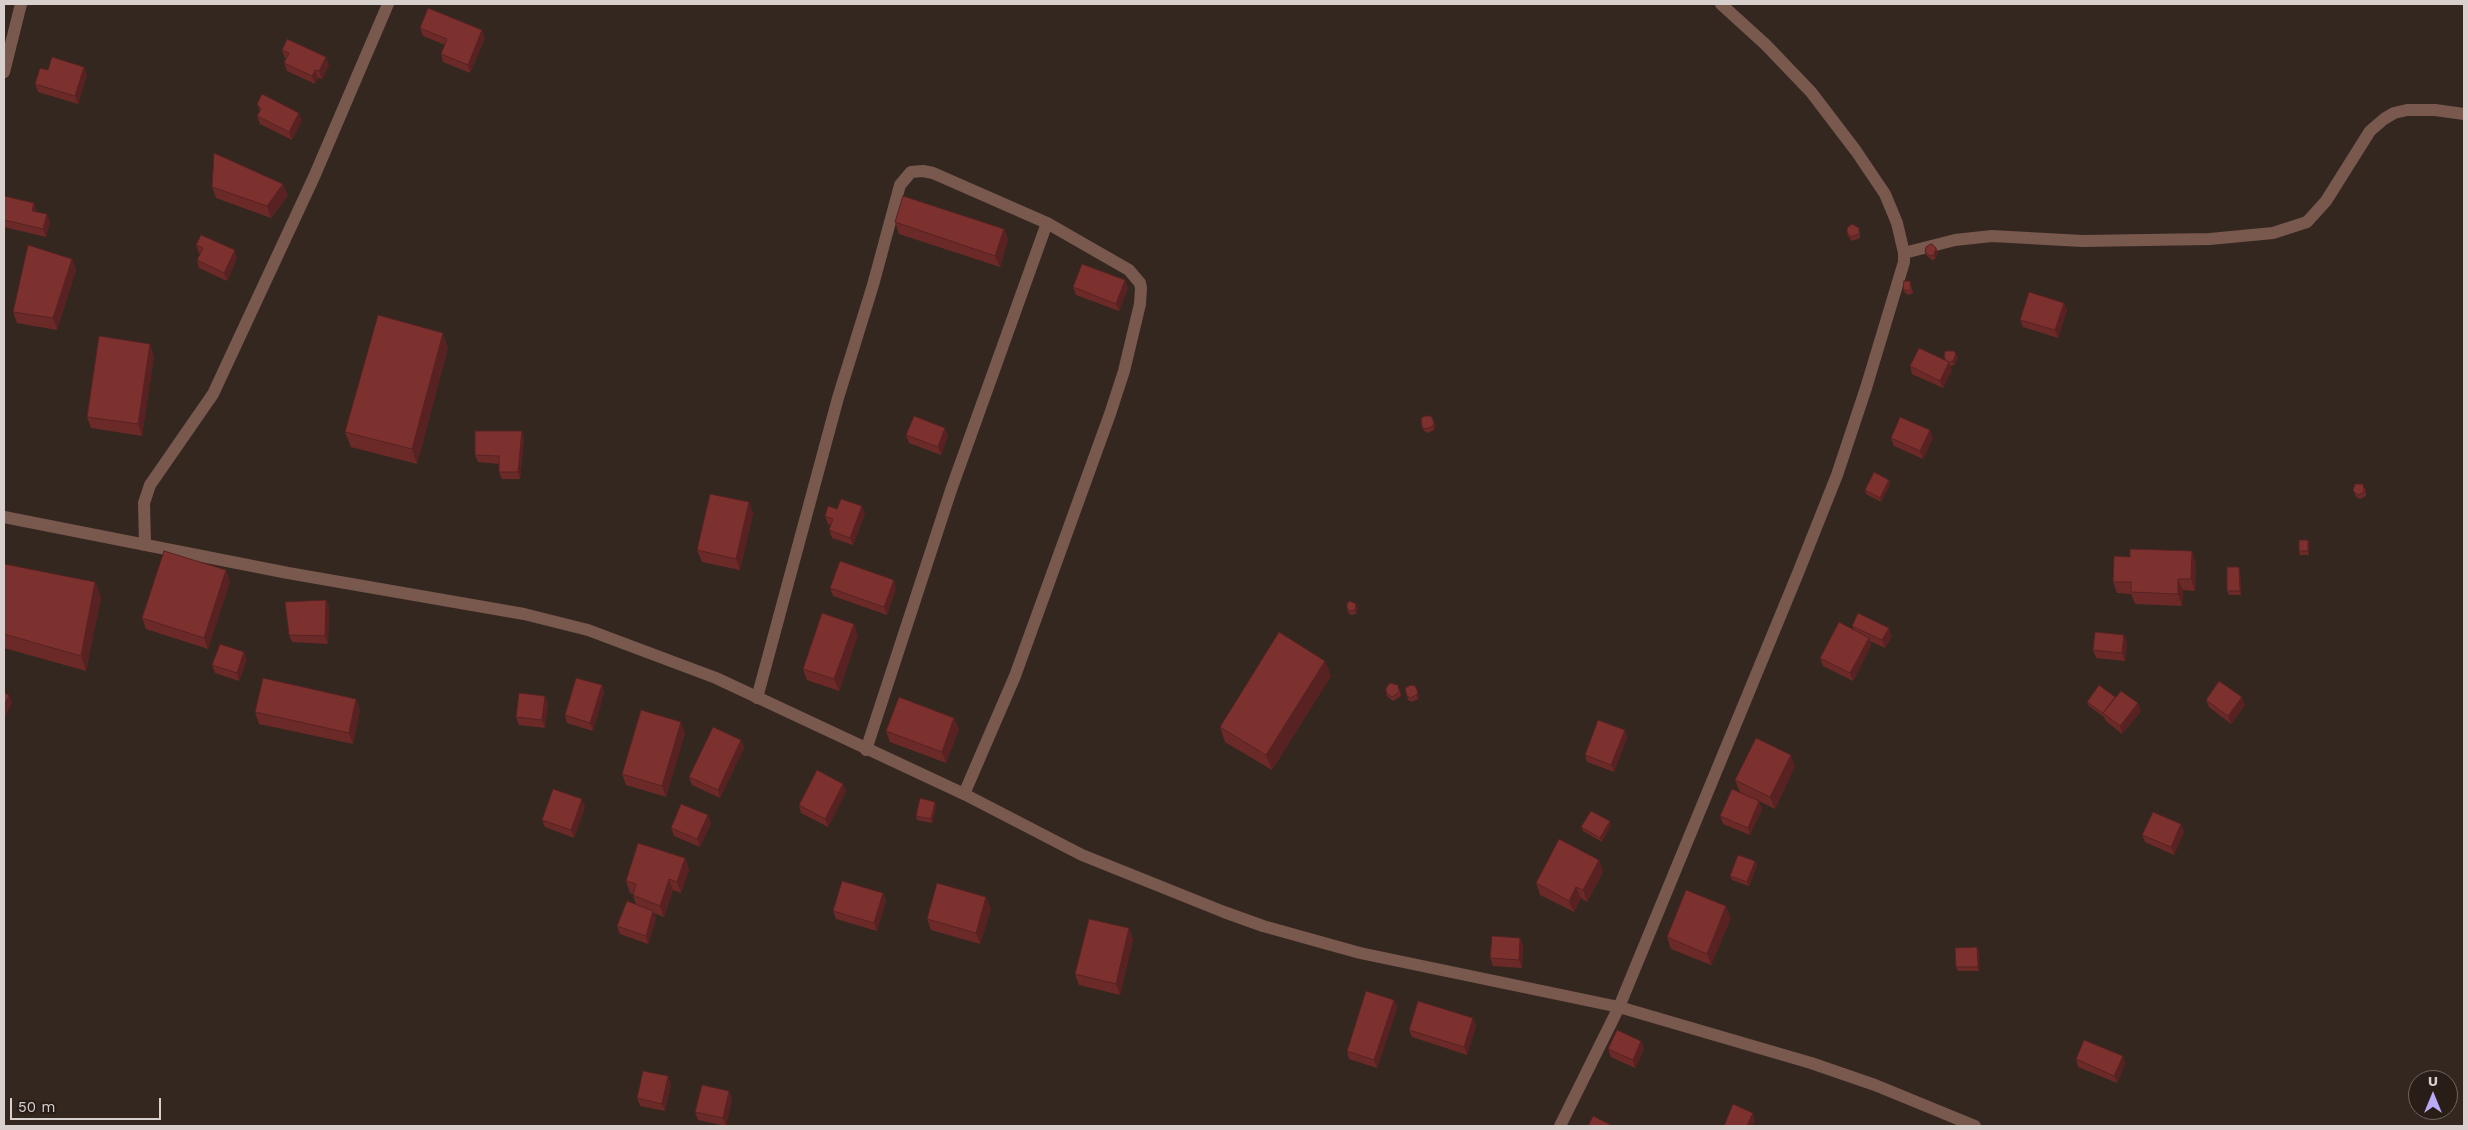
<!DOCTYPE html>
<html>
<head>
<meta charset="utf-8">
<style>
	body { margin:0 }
	#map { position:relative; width:2468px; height:1130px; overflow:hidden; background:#332720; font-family:"Work Sans",sans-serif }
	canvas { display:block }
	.frame { position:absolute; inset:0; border:5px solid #d8d0cc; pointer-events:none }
	.north { position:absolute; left:2408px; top:1070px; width:50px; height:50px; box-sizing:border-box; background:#291d17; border:1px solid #6f655f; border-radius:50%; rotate:0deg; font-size:14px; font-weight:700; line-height:20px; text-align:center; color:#d8d0cc }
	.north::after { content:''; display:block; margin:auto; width:18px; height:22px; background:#bbaaf6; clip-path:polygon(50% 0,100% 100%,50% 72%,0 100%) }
	.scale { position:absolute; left:10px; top:1098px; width:151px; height:22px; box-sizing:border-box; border:2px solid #d8d0cc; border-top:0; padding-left:6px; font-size:15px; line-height:18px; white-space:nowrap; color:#d8d0cc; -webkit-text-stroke:4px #291d17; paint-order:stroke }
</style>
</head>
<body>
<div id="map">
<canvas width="2468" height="1130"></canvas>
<div class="frame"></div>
<div class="north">U</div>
<div class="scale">50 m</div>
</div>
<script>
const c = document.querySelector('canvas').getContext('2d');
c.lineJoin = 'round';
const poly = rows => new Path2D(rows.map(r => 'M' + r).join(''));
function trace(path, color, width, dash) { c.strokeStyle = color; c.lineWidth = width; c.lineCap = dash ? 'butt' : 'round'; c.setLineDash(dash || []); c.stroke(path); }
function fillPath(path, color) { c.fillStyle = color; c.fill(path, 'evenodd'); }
const minor = poly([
	[1904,253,1955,240,1992,236,2082,241,2210,239,2273,233,2307,222,2326,201,2370,131,2384,119,2394,113,2407,110,2435,110,2464,114],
	[145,545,144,503,150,485,213,394,314,177,388,4],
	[757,698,838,398,873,285,900,185,911,172,923,171,933,173,1047,223,1129,270,1140,283,1141,288,1140,304,1124,371,1110,414,1015,676,964,794],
	[866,750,951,490,1047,223],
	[1560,1126,1619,1007,1798,573,1837,475,1866,388,1904,262,1904,253,1897,223,1885,194,1856,151,1811,92,1766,45,1721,4]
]);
const tertiary = poly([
	[4,72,21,4],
	[4,517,288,573,524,614,588,630,716,678,964,794,1082,855,1224,912,1263,926,1360,953,1619,1007,1811,1063,1875,1085,1975,1126]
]);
const wall = poly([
	[420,28,485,38,470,73,443,62,441,54,445,45,423,36],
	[282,50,329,65,322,79,318,78,315,84,287,71,284,63,286,59,285,58],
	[84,67,87,75,78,104,38,92,35,84,48,70],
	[257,104,302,120,292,140,260,124,257,116,260,111],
	[212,187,288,195,271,218,216,198],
	[4,196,34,203,36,212,47,214,50,222,46,237,4,227],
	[895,222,1004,229,1008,240,1000,267,899,234],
	[1847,232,1860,232,1860,238,1852,241,1848,236],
	[196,245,237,258,227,281,199,268,197,260,200,253,199,253],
	[1925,252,1938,252,1935,259,1932,260,1927,256],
	[72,259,76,270,57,330,17,323,13,312],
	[1910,281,1913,293,1908,295,1905,293,1903,289],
	[1073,287,1128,288,1119,311,1076,295],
	[2064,303,2067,310,2058,338,2023,327,2020,320],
	[448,348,417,464,351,447,345,432],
	[1956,354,1958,358,1954,365,1950,366,1952,370,1943,388,1912,374,1910,366,1945,360,1944,357],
	[154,356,142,436,91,428,87,417],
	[1434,422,1436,425,1434,430,1428,433,1424,431,1422,427],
	[522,431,524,439,520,479,502,479,499,472,499,464,478,462,475,455],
	[906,435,948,436,941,455,909,443],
	[1891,438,1933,438,1923,459,1894,446],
	[1889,480,1890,484,1881,502,1866,494,1865,490],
	[2365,488,2366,496,2360,499,2356,497,2353,490],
	[749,502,753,514,740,570,702,562,697,550],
	[837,509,865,514,853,545,832,538,829,530,831,525,828,524,825,516],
	[2308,540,2309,544,2309,555,2300,555,2299,551],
	[2196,563,2195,591,2183,590,2182,606,2135,604,2131,594,2117,593,2113,582],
	[4,564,95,582,101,598,86,671,4,648],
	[226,570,230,582,208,649,146,629,142,618],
	[2240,571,2241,595,2229,595,2227,591],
	[830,588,896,588,887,615,833,596],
	[326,600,329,608,328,644,292,642,289,635],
	[1356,604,1358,608,1356,614,1351,615,1348,612,1347,608],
	[1852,626,1892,636,1885,648,1870,641,1871,645,1853,681,1823,666,1820,658,1854,630],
	[858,635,839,691,807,680,803,669],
	[2127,643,2125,661,2096,658,2093,650],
	[247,660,239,681,215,673,212,665],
	[1325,661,1331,676,1272,770,1225,742,1220,727],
	[602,685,604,693,593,731,567,723,565,715],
	[1405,688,1419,696,1418,699,1412,702,1408,700],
	[1400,689,1401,696,1393,701,1387,696,1386,692],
	[545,696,548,704,545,728,519,725,516,717],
	[2115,697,2141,711,2122,734,2106,721,2104,717,2089,706,2087,702],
	[356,699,360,710,353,744,259,724,255,712],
	[2206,700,2245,705,2231,724,2209,707],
	[954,718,959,729,946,763,890,742,886,731],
	[1625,730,1627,738,1614,772,1587,762,1585,755],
	[685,733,666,797,626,785,622,774],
	[741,740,744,748,720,798,692,785,689,777],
	[1795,766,1775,809,1759,801,1762,809,1750,835,1723,824,1720,816,1757,800,1740,792,1735,780],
	[843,784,846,791,828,827,801,813,799,805],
	[935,802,936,806,932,823,917,820,916,816],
	[585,807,574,838,545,827,542,820],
	[711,823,700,847,674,836,671,828],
	[2181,824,2184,832,2174,855,2145,842,2142,835],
	[1611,825,1602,842,1583,831,1581,827],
	[685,858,689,870,681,893,673,890,664,917,654,913,656,919,648,944,620,934,617,926,636,904,633,895,633,894,630,893,626,881],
	[1599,860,1603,872,1587,902,1581,898,1574,912,1540,895,1536,883],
	[1757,865,1749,886,1732,880,1730,876],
	[883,893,886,901,877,931,836,919,833,911],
	[991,908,980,944,931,930,927,919],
	[1731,918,1711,965,1671,949,1667,937],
	[1129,928,1133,940,1120,995,1079,985,1075,974],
	[1520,938,1523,946,1522,968,1493,966,1490,958],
	[1979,951,1979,971,1958,971,1956,967],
	[1394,1000,1397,1008,1377,1068,1349,1059,1347,1051],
	[1473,1018,1476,1026,1467,1055,1412,1037,1409,1030],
	[1641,1041,1644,1049,1635,1068,1611,1057,1608,1049],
	[2123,1056,2125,1064,2117,1083,2078,1067,2076,1059],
	[671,1084,665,1111,640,1106,637,1098],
	[729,1091,732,1099,726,1126,698,1120,695,1112]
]);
const shadedWall = poly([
	[482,30,485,38,470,73,468,65],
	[326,57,329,65,322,79,319,71],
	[84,67,87,75,78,104,75,96],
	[315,70,318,78,315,84,312,76],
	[299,113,302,120,292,140,289,132],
	[283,184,288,195,271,218,267,206],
	[34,203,36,211,35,219,32,211],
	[47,214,50,222,46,237,43,229],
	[1004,229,1008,240,1000,267,995,256],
	[1936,248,1938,252,1935,259,1934,255],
	[235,250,237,258,227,281,224,273],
	[72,259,76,270,57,330,53,318],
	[1125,280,1128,288,1119,311,1116,304],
	[2064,303,2067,310,2058,338,2055,330],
	[443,333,448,348,417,464,412,449],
	[150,344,154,356,142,436,138,424],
	[1956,354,1958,358,1954,365,1953,361],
	[1949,362,1952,370,1943,388,1940,381],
	[1434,422,1436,425,1434,430,1433,426],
	[945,428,948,436,941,455,938,447],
	[1930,430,1933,438,1923,459,1920,451],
	[522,431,524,439,520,479,518,472],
	[1889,480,1890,484,1881,502,1880,498],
	[749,502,753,514,740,570,736,559],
	[862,506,865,514,853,545,850,538],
	[2308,540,2309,544,2309,555,2308,551],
	[2192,551,2196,563,2195,591,2191,579],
	[2239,567,2240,571,2241,595,2240,591],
	[226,570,230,582,208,649,204,638],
	[2178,579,2183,590,2182,606,2178,594],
	[894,580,896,588,887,615,884,607],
	[95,582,101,598,86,671,81,656],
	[326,600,329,608,328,644,325,636],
	[1356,604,1358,608,1356,614,1355,610],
	[854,624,858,635,839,691,834,679],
	[1889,628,1892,636,1885,648,1882,640],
	[2124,635,2127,643,2125,661,2122,653],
	[1869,638,1871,645,1853,681,1850,673],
	[244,652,247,660,239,681,237,673],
	[1325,661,1331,676,1272,770,1266,755],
	[602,685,604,693,593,731,590,723],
	[1418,692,1419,696,1418,699,1416,695],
	[9,695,12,703,4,719,4,705],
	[545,696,548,704,545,728,542,720],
	[2242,697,2245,705,2231,724,2228,716],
	[356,699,360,710,353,744,349,733],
	[2138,703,2141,711,2122,734,2120,726],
	[954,718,959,729,946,763,942,752],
	[681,722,685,733,666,797,662,786],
	[1625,730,1627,738,1614,772,1611,765],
	[741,740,744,748,720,798,718,790],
	[1791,755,1795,766,1775,809,1770,797],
	[843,784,846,791,828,827,825,819],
	[582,799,585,807,574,838,571,830],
	[1759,801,1762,809,1750,835,1748,828],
	[935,802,936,806,932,823,931,819],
	[708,815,711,823,700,847,697,839],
	[1610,821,1611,825,1602,842,1600,838],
	[2181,824,2184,832,2174,855,2171,847],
	[685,858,689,870,681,893,677,882],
	[1599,860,1603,872,1587,902,1583,890],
	[1755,861,1757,865,1749,886,1747,882],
	[669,879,673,890,664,917,660,906],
	[1576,887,1581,898,1574,912,1569,901],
	[883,893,886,901,877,931,874,923],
	[986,897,991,908,980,944,976,933],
	[1726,906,1731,918,1711,965,1707,954],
	[653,911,656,919,648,944,646,936],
	[1129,928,1133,940,1120,995,1116,984],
	[1520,938,1523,946,1522,968,1519,960],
	[1977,947,1979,951,1979,971,1978,967],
	[1394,1000,1397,1008,1377,1068,1374,1060],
	[1473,1018,1476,1026,1467,1055,1464,1047],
	[1641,1041,1644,1049,1635,1068,1633,1060],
	[2123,1056,2125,1064,2117,1083,2114,1076],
	[668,1076,671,1084,665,1111,662,1104],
	[729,1091,732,1099,726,1126,723,1118],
	[1753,1113,1755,1120,1753,1126,1747,1126]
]);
const building = poly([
	[428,8,482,30,468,65,441,54,447,39,420,28,428,8],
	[287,39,326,57,319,71,315,70,312,76,284,63,289,53,282,50,287,39],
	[52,57,84,67,75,96,35,84,40,68,48,70,52,57],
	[262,94,299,113,289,132,257,116,261,109,257,104,262,94],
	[214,153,283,184,267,206,212,187,214,153],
	[4,196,34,203,32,211,47,214,43,229,4,220,4,196],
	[903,196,1004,229,995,256,895,222,903,196],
	[1852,224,1859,228,1859,234,1851,237,1847,232,1847,228,1852,224],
	[201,235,235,250,224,273,197,260,203,248,196,245,201,235],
	[1932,244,1936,248,1934,255,1930,256,1925,252,1926,247,1929,245,1932,244],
	[28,245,72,259,53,318,13,312,28,245],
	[1082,264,1125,280,1116,304,1073,287,1082,264],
	[1904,281,1910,281,1911,289,1907,291,1903,289,1904,281],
	[2029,292,2064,303,2055,330,2020,320,2029,292],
	[378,315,443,333,412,449,345,432,378,315],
	[99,336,150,344,138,424,87,417,99,336],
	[1919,348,1949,362,1940,381,1910,366,1919,348],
	[1945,351,1954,351,1956,354,1953,361,1948,362,1944,357,1945,351],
	[914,416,945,428,938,447,906,435,914,416],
	[1425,416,1431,416,1434,422,1433,426,1426,429,1422,427,1421,418,1425,416],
	[1900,417,1930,430,1920,451,1891,438,1900,417],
	[475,431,522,431,518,472,499,472,499,456,475,455,475,431],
	[1874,472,1889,480,1880,498,1865,490,1874,472],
	[2355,484,2363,484,2364,492,2359,495,2355,493,2353,490,2355,484],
	[710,494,749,502,736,559,697,550,710,494],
	[841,499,862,506,850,538,829,530,833,519,825,516,828,506,837,509,841,499],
	[2299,540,2308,540,2308,551,2299,551,2299,540],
	[2130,549,2192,551,2191,579,2178,579,2178,594,2131,592,2131,582,2113,582,2114,556,2130,557,2130,549],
	[164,551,226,570,204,638,142,618,164,551],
	[840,561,894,580,884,607,830,588,840,561],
	[4,564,95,582,81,656,4,634,4,564],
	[2227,567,2239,567,2240,591,2227,591,2227,567],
	[326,600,325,636,289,635,285,602,326,600],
	[1350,601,1356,604,1355,610,1350,611,1347,608,1347,603,1350,601],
	[822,613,854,624,834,679,803,669,822,613],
	[1858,613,1889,628,1882,640,1852,626,1858,613],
	[1839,622,1869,638,1850,673,1820,658,1839,622],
	[1279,632,1325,661,1266,755,1220,727,1279,632],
	[2095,632,2124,635,2122,653,2093,650,2095,632],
	[220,644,244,652,237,673,212,665,220,644],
	[263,678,356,699,349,733,255,712,263,678],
	[576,678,602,685,590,723,565,715,576,678],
	[2219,681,2242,697,2228,716,2206,700,2219,681],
	[1390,683,1398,685,1399,692,1392,697,1386,692,1386,688,1390,683],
	[1411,685,1415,686,1418,692,1416,695,1411,698,1407,696,1405,688,1411,685],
	[2099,685,2115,697,2103,713,2087,702,2099,685],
	[2121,691,2138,703,2120,726,2103,713,2121,691],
	[4,693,9,695,4,705,4,693],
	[519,693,545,696,542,720,516,717,519,693],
	[899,697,954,718,942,752,886,731,899,697],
	[641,710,681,722,662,786,622,774,641,710],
	[1598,720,1625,730,1611,765,1585,755,1598,720],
	[713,727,741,740,718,790,689,777,713,727],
	[1756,738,1791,755,1770,797,1735,780,1756,738],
	[817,770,843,784,825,819,799,805,817,770],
	[553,789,582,799,571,830,542,820,553,789],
	[1732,789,1759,801,1748,828,1720,816,1732,789],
	[920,798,935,802,931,819,916,816,920,798],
	[681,804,708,815,697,839,671,828,681,804],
	[1591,811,1610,821,1600,838,1581,827,1591,811],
	[2153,812,2181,824,2171,847,2142,835,2153,812],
	[1559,839,1599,860,1583,890,1576,887,1569,901,1536,883,1559,839],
	[638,843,685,858,677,882,669,879,660,906,633,895,636,884,626,881,638,843],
	[1738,855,1755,861,1747,882,1730,876,1738,855],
	[842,881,883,893,874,923,833,911,842,881],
	[937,883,986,897,976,933,927,919,937,883],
	[1686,890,1726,906,1707,954,1667,937,1686,890],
	[627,901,653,911,646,936,617,926,627,901],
	[1089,919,1129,928,1116,984,1075,974,1089,919],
	[1492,936,1520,938,1519,960,1490,958,1492,936],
	[1977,947,1978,967,1956,967,1955,948,1977,947],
	[1366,991,1394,1000,1374,1060,1347,1051,1366,991],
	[1418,1001,1473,1018,1464,1047,1409,1030,1418,1001],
	[1617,1030,1641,1041,1633,1060,1608,1049,1617,1030],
	[2084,1040,2123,1056,2114,1076,2076,1059,2084,1040],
	[643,1071,668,1076,662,1104,637,1098,643,1071],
	[702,1085,729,1091,723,1118,695,1112,702,1085],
	[1733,1104,1753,1113,1747,1126,1724,1126,1733,1104],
	[1593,1116,1613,1126,1588,1126,1593,1116]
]);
trace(minor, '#79584d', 12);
trace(tertiary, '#79584d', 12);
fillPath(wall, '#6b2a28');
fillPath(shadedWall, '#572221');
fillPath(building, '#7c312f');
trace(building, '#572221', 1);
</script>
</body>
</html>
